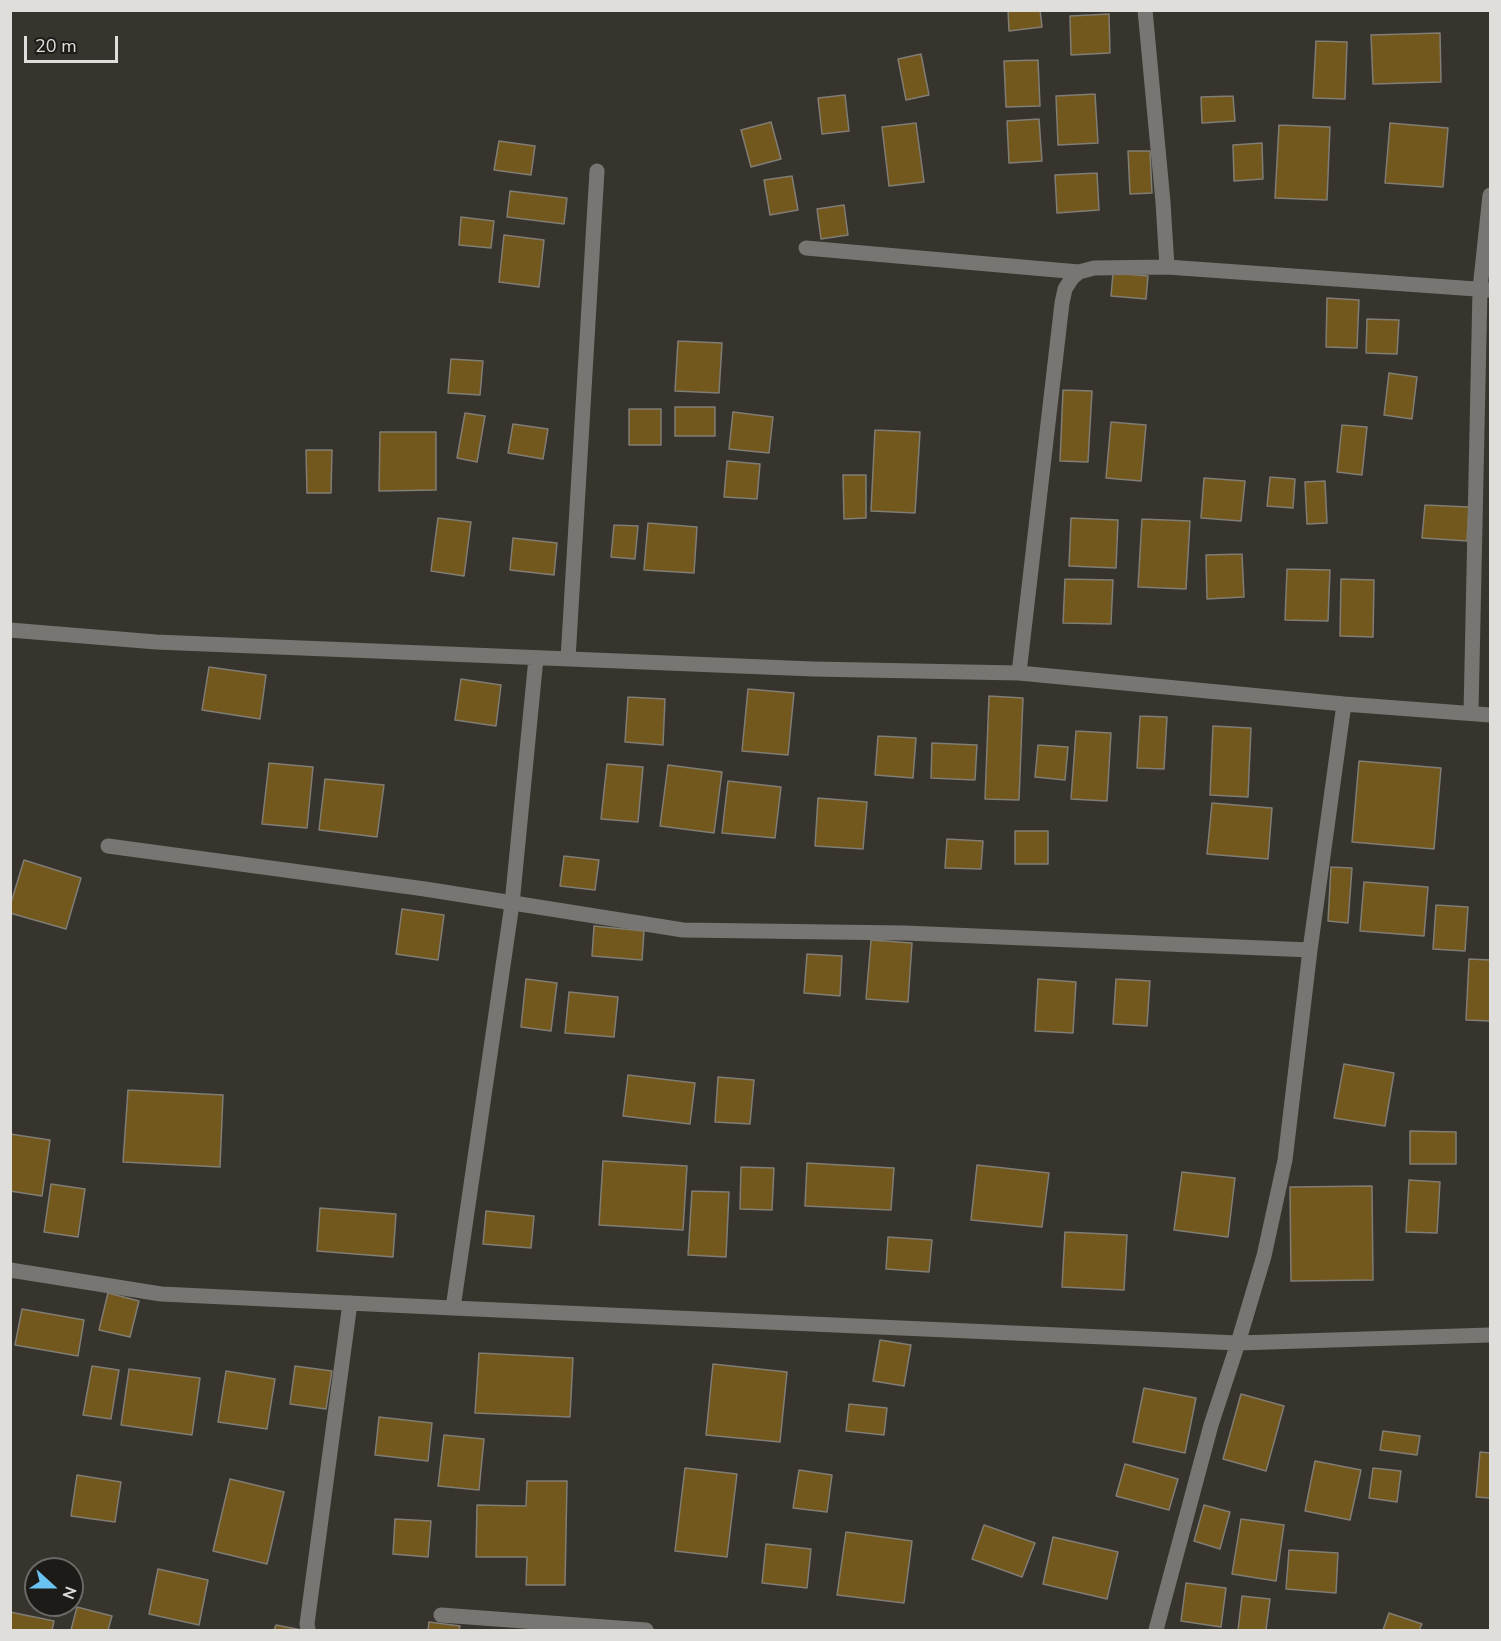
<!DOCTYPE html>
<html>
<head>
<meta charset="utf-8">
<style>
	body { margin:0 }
	#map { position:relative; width:1501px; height:1641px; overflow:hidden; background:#37332d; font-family:"Nunito Sans",sans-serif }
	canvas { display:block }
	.frame { position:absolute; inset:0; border:12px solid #e0deda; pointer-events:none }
	.north { position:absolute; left:24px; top:1557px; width:60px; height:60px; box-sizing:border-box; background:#1d1b18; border:2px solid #6b6966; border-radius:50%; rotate:111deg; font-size:16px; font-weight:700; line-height:24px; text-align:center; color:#e0deda }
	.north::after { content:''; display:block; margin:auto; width:21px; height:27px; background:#6bc3f2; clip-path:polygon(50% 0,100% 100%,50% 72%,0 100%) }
	.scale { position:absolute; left:24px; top:36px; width:94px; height:27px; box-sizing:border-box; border:3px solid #e0deda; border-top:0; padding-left:8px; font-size:18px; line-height:21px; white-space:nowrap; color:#e0deda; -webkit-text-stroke:4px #1d1b18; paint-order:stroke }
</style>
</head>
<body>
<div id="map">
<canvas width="1501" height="1641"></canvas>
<div class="frame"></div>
<div class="north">N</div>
<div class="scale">20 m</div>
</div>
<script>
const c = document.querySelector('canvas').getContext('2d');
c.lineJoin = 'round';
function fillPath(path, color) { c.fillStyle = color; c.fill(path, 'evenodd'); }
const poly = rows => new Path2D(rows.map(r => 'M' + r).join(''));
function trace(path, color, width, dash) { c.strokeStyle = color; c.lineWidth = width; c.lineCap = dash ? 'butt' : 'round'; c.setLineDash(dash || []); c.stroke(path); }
const building = poly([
	[1008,10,1040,10,1042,27,1009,31,1008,10],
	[1109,14,1110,53,1071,55,1070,16,1109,14],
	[1440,33,1441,82,1373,84,1371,35,1440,33],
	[1316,41,1347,42,1345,99,1313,98,1316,41],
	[921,54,929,95,906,100,898,59,921,54],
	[1038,60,1040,106,1006,107,1004,61,1038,60],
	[1095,94,1098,143,1058,145,1056,96,1095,94],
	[845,95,849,131,822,134,818,98,845,95],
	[1233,96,1235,121,1202,123,1201,97,1233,96],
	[1039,119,1042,161,1009,163,1007,121,1039,119],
	[771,122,781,159,751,167,741,130,771,122],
	[916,123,924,182,889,186,882,127,916,123],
	[1390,123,1448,128,1443,187,1385,183,1390,123],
	[1279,125,1330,127,1327,200,1275,198,1279,125],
	[499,141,535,146,531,175,494,170,499,141],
	[1262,143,1263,179,1234,181,1233,145,1262,143],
	[1128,151,1150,151,1152,193,1130,194,1128,151],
	[1097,173,1099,210,1057,213,1055,175,1097,173],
	[792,176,798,210,770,215,764,180,792,176],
	[510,191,567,198,564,224,507,217,510,191],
	[844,205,848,235,821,239,817,209,844,205],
	[461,217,494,221,491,248,459,245,461,217],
	[504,235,544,240,539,287,499,282,504,235],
	[1113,273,1148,276,1146,299,1111,296,1113,273],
	[1327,298,1359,300,1357,348,1326,347,1327,298],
	[1367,319,1399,320,1397,354,1366,353,1367,319],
	[678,341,722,343,719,393,675,391,678,341],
	[451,359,483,361,480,395,448,393,451,359],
	[1389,373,1417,377,1412,419,1384,415,1389,373],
	[1063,390,1092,391,1088,462,1060,461,1063,390],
	[675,407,715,407,715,436,675,436,675,407],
	[629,409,661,409,661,445,629,445,629,409],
	[733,412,773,417,769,453,729,449,733,412],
	[465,413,485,416,477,462,457,458,465,413],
	[1111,422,1146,425,1141,481,1106,478,1111,422],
	[513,424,548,429,543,459,508,453,513,424],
	[1342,425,1367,427,1362,475,1337,472,1342,425],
	[875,430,920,432,915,513,871,511,875,430],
	[380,432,436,432,436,490,379,491,380,432],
	[306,450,332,450,331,493,307,493,306,450],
	[727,461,760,464,757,499,724,497,727,461],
	[843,475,866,475,866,518,844,519,843,475],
	[1270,477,1295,479,1293,508,1267,506,1270,477],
	[1204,478,1245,481,1241,521,1201,518,1204,478],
	[1325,481,1327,523,1307,524,1305,482,1325,481],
	[1425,505,1469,507,1467,541,1422,538,1425,505],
	[438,518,471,522,464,576,431,571,438,518],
	[1071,518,1118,520,1116,568,1069,566,1071,518],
	[1142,519,1190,521,1186,589,1138,587,1142,519],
	[648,523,697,527,694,573,644,570,648,523],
	[614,525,638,526,635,559,611,557,614,525],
	[513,538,557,543,554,575,510,570,513,538],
	[1242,554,1244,597,1207,599,1206,555,1242,554],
	[1287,569,1330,570,1328,621,1285,620,1287,569],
	[1065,579,1113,580,1111,624,1063,623,1065,579],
	[1341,579,1374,580,1373,637,1340,636,1341,579],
	[209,667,266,675,260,719,202,710,209,667],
	[461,679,501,685,496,726,455,720,461,679],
	[748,689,794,693,788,755,742,751,748,689],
	[989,696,1023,698,1019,800,985,799,989,696],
	[628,697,665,699,663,745,625,742,628,697],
	[1140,716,1167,717,1164,769,1137,768,1140,716],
	[1213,726,1251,728,1248,797,1210,795,1213,726],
	[1076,731,1111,733,1107,801,1071,799,1076,731],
	[878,736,916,738,913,778,875,775,878,736],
	[932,743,977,745,975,780,931,778,932,743],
	[1038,745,1068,747,1065,780,1035,777,1038,745],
	[1359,761,1441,768,1434,849,1352,842,1359,761],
	[269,763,313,767,307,828,262,824,269,763],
	[607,764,643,767,638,822,601,819,607,764],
	[668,765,722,772,714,833,660,826,668,765],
	[325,779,384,785,377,837,319,830,325,779],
	[728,781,781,787,775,838,722,833,728,781],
	[818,798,867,802,863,849,815,846,818,798],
	[1212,803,1272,808,1268,859,1207,854,1212,803],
	[1015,831,1048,831,1048,864,1015,864,1015,831],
	[947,839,983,841,981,869,945,868,947,839],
	[564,856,599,860,595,890,560,886,564,856],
	[24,860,81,878,66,929,10,913,10,906,24,860],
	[1331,867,1352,868,1348,923,1328,921,1331,867],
	[1364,882,1428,887,1424,936,1360,931,1364,882],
	[1436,905,1468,907,1465,951,1433,949,1436,905],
	[402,909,444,915,438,960,396,954,402,909],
	[594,926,644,931,642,960,592,956,594,926],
	[871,940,912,943,908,1002,866,999,871,940],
	[807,954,842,956,840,996,804,993,807,954],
	[1469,959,1490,960,1490,1021,1466,1020,1469,959],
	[526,979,557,983,551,1031,521,1027,526,979],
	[1038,979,1076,982,1073,1033,1035,1031,1038,979],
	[1116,979,1150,981,1147,1026,1113,1024,1116,979],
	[569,992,618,997,614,1037,565,1033,569,992],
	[1344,1064,1394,1073,1385,1126,1334,1118,1344,1064],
	[628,1075,695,1083,690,1124,623,1116,628,1075],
	[718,1077,754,1080,750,1124,715,1122,718,1077],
	[128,1090,223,1095,220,1167,123,1162,128,1090],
	[1410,1131,1456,1132,1456,1164,1410,1164,1410,1131],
	[10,1134,50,1140,42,1196,10,1191,10,1134],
	[603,1161,687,1166,683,1230,599,1225,603,1161],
	[807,1163,894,1168,891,1210,805,1206,807,1163],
	[977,1165,1049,1173,1042,1227,971,1220,977,1165],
	[741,1167,774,1168,772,1210,740,1209,741,1167],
	[1182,1172,1235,1178,1228,1237,1174,1230,1182,1172],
	[1409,1180,1440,1182,1437,1233,1406,1232,1409,1180],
	[51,1184,85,1189,78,1237,44,1232,51,1184],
	[1372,1186,1373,1280,1291,1281,1290,1187,1372,1186],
	[692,1191,729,1192,726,1257,688,1255,692,1191],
	[320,1208,396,1214,393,1257,317,1251,320,1208],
	[486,1211,534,1216,531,1248,483,1244,486,1211],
	[1065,1232,1127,1235,1124,1290,1062,1287,1065,1232],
	[888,1237,932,1240,929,1272,886,1269,888,1237],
	[108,1293,139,1301,130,1337,99,1330,108,1293],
	[22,1309,84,1320,78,1356,15,1345,22,1309],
	[880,1340,911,1345,904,1386,873,1381,880,1340],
	[479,1353,573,1358,570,1417,475,1413,479,1353],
	[713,1364,787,1372,780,1442,706,1435,713,1364],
	[92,1366,119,1370,111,1419,83,1415,92,1366],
	[295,1366,332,1371,326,1409,290,1404,295,1366],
	[129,1369,200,1378,192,1435,121,1425,129,1369],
	[226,1371,275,1379,267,1429,218,1422,226,1371],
	[1144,1388,1196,1398,1185,1453,1133,1442,1144,1388],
	[1241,1394,1284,1406,1266,1471,1223,1459,1241,1394],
	[849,1404,887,1408,884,1435,846,1431,849,1404],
	[379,1417,432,1423,428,1461,375,1455,379,1417],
	[1383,1431,1420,1436,1417,1455,1380,1450,1383,1431],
	[444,1435,484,1439,479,1490,438,1486,444,1435],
	[1480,1452,1490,1453,1490,1498,1476,1497,1480,1452],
	[1315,1461,1361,1470,1350,1520,1305,1511,1315,1461],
	[1125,1464,1178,1479,1169,1510,1116,1496,1125,1464],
	[685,1468,737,1474,727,1557,675,1551,685,1468],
	[1373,1468,1401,1471,1397,1502,1369,1498,1373,1468],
	[799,1470,832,1475,827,1512,793,1508,799,1470],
	[77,1475,121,1482,115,1522,71,1516,77,1475],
	[230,1479,284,1492,267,1564,213,1551,230,1479],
	[527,1481,567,1481,565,1585,526,1585,527,1557,476,1557,477,1505,526,1506,527,1481],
	[1204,1505,1230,1512,1220,1549,1194,1541,1204,1505],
	[395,1519,431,1521,428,1557,393,1554,395,1519],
	[1241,1519,1284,1525,1276,1581,1232,1574,1241,1519],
	[984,1525,1035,1543,1022,1577,972,1559,984,1525],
	[846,1532,912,1541,904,1603,837,1595,846,1532],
	[1053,1537,1118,1552,1107,1599,1043,1584,1053,1537],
	[766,1544,811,1549,807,1588,762,1583,766,1544],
	[1289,1550,1338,1553,1336,1593,1286,1589,1289,1550],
	[158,1569,208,1580,199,1625,149,1614,158,1569],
	[1186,1583,1226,1588,1221,1627,1181,1621,1186,1583],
	[1242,1596,1270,1599,1266,1630,1238,1630,1242,1596],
	[77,1607,112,1616,108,1630,71,1630,77,1607],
	[10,1612,54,1621,52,1630,10,1630,10,1612],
	[1389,1613,1422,1624,1419,1630,1383,1630,1389,1613],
	[429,1622,460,1626,459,1630,428,1630,429,1622],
	[276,1625,302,1630,274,1630,276,1625]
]);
const minor = poly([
	[1145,10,1163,202,1167,267],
	[806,248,1079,272],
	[10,630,156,642,813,669,1019,673,1344,704,1490,715],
	[568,659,597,171],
	[1019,673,1062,303,1065,289,1072,278,1079,272,1094,268,1167,267,1490,290],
	[1471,713,1480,289,1490,195],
	[108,846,425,889,683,930,905,933,1310,950],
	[10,1270,161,1294,453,1308,1238,1343,1490,1335],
	[453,1308,512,904,536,658],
	[441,1615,646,1630],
	[308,1630,307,1624,350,1303],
	[1156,1630,1211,1425,1238,1343,1264,1256,1285,1160,1310,950,1344,704]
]);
fillPath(building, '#72581d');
trace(building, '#807d75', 1.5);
trace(minor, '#777672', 15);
</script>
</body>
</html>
